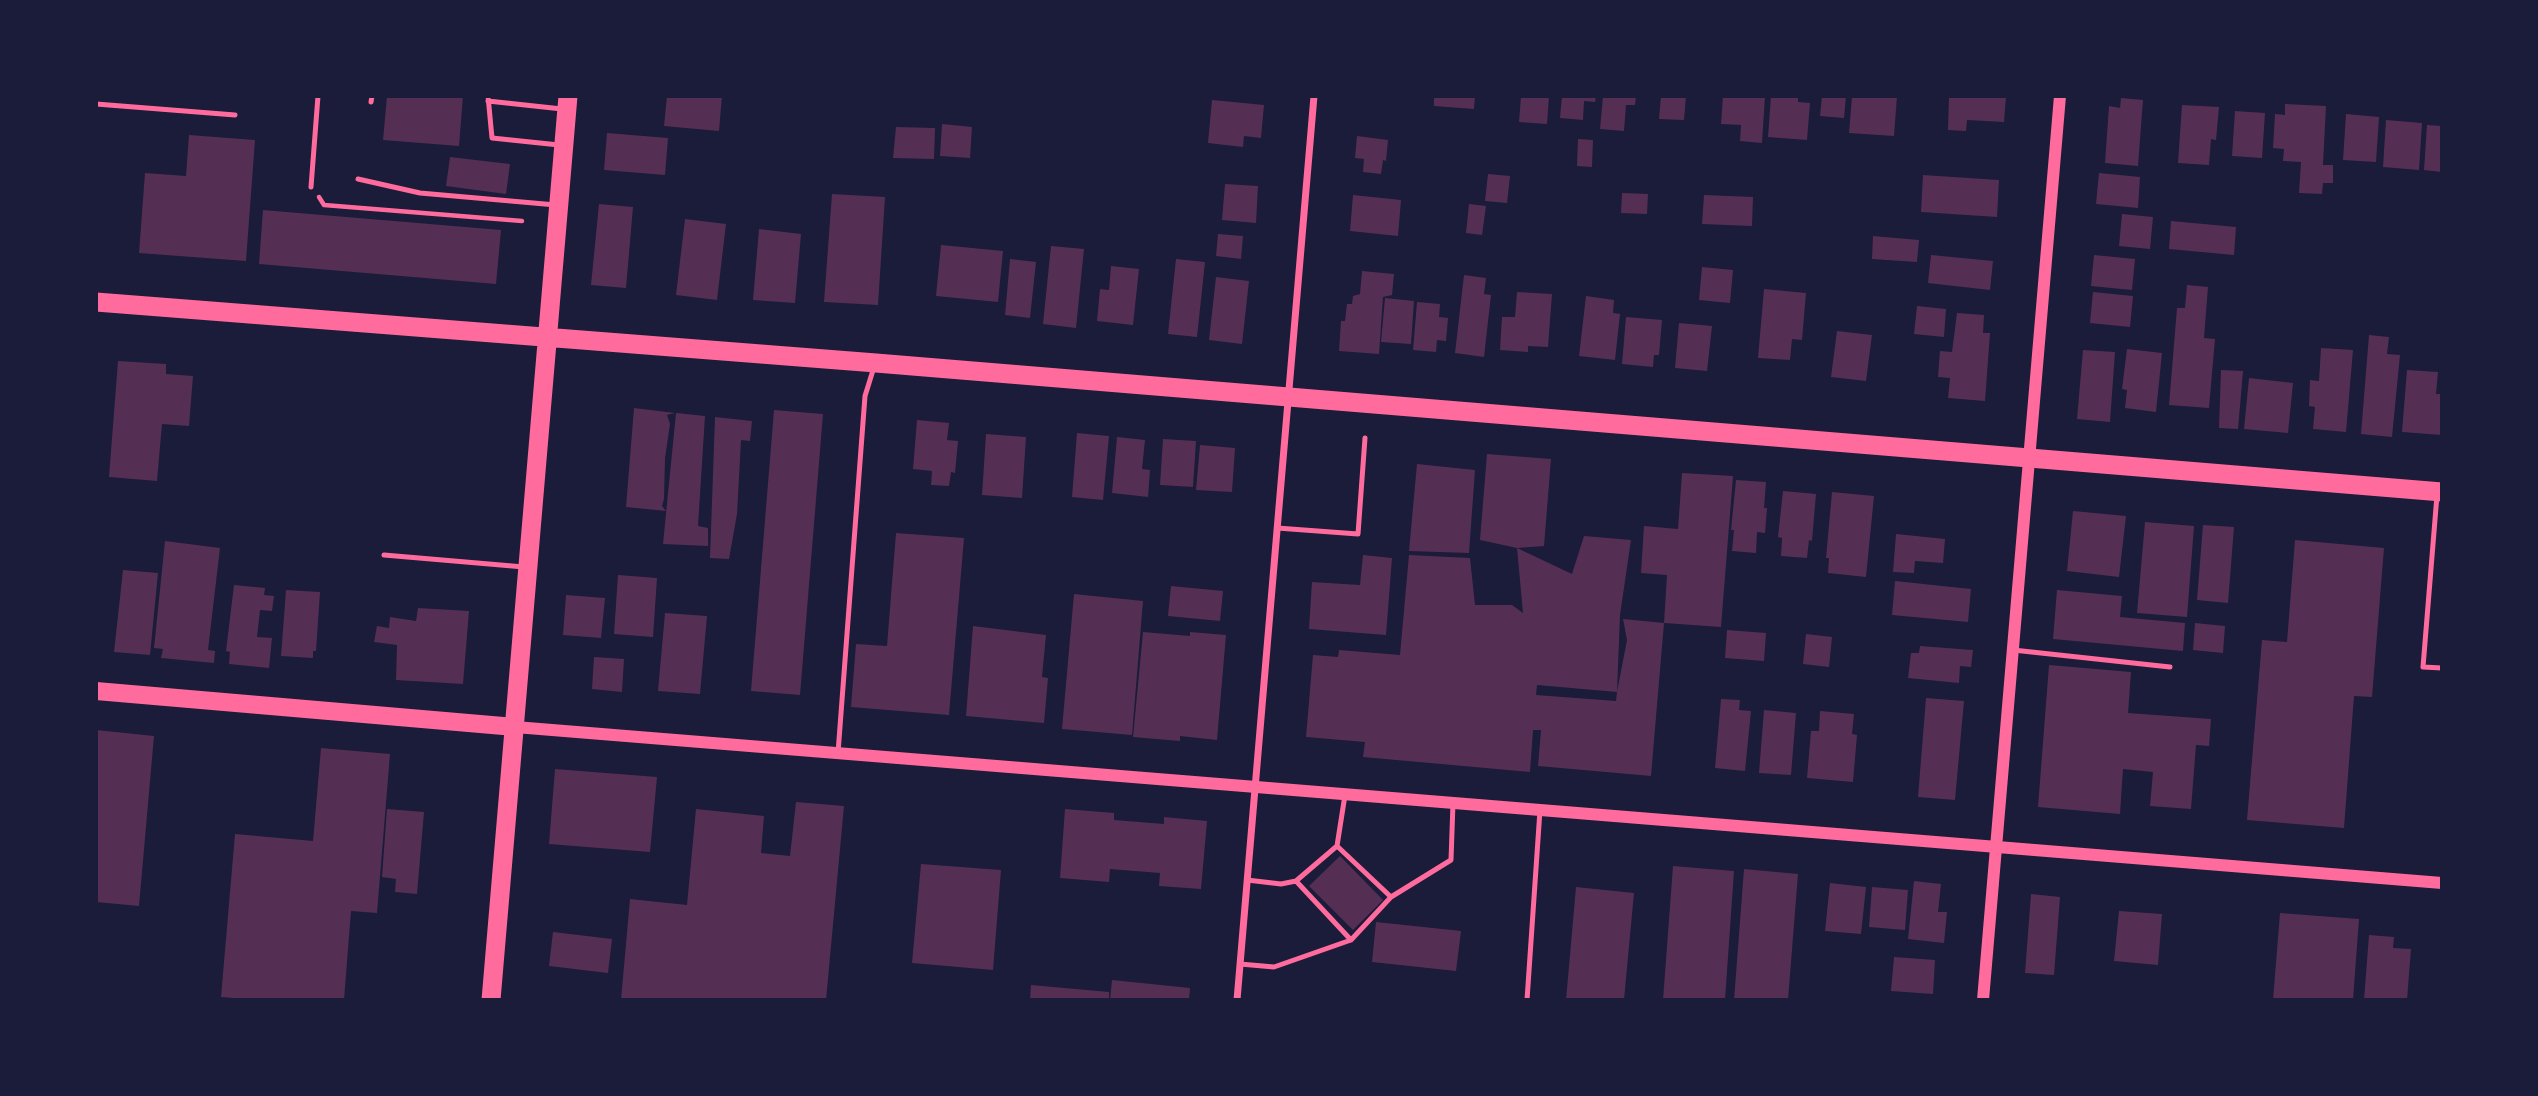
<!DOCTYPE html>
<html>
<head>
<meta charset="utf-8">
<style>
	body { margin:0 }
	#map { position:relative; width:2538px; height:1096px; overflow:hidden; background:#1b1b3a; font-family:"IBM Plex Sans",sans-serif }
	canvas { display:block }
	.frame { position:absolute; inset:0; border:98px solid #1b1b3a; pointer-events:none }
</style>
</head>
<body>
<div id="map">
<canvas width="2538" height="1096"></canvas>
<div class="frame"></div>
</div>
<script>
const c = document.querySelector('canvas').getContext('2d');
c.lineJoin = 'round';
function fillPath(path, color) { c.fillStyle = color; c.fill(path, 'evenodd'); }
const poly = rows => new Path2D(rows.map(r => 'M' + r).join(''));
function trace(path, color, width, dash) { c.strokeStyle = color; c.lineWidth = width; c.lineCap = dash ? 'butt' : 'round'; c.setLineDash(dash || []); c.stroke(path); }
const building = poly([
	[387,96,463,96,459,146,383,140],
	[667,96,722,96,719,131,664,126],
	[1434,96,1475,96,1474,109,1434,106],
	[1521,96,1549,96,1547,124,1519,122],
	[1562,96,1596,96,1595,102,1584,101,1583,120,1560,118],
	[1603,96,1636,96,1635,105,1626,105,1624,131,1600,129],
	[1661,96,1686,96,1684,120,1659,119],
	[1723,96,1765,96,1762,143,1740,141,1741,125,1721,124],
	[1771,96,1798,96,1798,102,1810,103,1807,140,1768,137],
	[1822,96,1846,96,1844,118,1820,116],
	[1856,96,1897,96,1894,136,1849,133,1852,97],
	[1949,96,2006,96,2004,122,1967,120,1966,131,1948,130],
	[2121,98,2143,100,2138,166,2105,163,2109,106,2120,108],
	[1212,100,1264,105,1261,138,1244,136,1243,147,1208,143],
	[2285,104,2326,106,2323,165,2333,165,2333,183,2323,183,2322,194,2299,193,2301,162,2283,161,2284,149,2273,148,2275,114,2285,115],
	[2182,105,2219,107,2216,140,2211,139,2209,165,2178,163],
	[2235,111,2265,113,2262,158,2232,156],
	[2346,114,2379,117,2376,162,2343,160],
	[2386,120,2422,123,2419,170,2383,167],
	[942,124,972,127,970,158,940,156],
	[2427,125,2442,126,2442,172,2424,170],
	[896,127,935,128,934,159,893,158],
	[607,133,668,138,665,175,604,170],
	[189,135,255,140,246,261,139,253,145,173,186,176],
	[1357,136,1388,140,1386,161,1383,160,1381,174,1363,172,1364,159,1355,158],
	[1578,139,1593,140,1592,167,1577,166],
	[450,157,510,164,506,194,446,186],
	[2099,173,2140,177,2138,208,2096,204],
	[1488,174,1510,176,1507,203,1485,201],
	[1923,175,1999,180,1997,217,1921,212],
	[1225,184,1258,186,1256,223,1222,220],
	[1622,193,1648,194,1647,214,1621,213],
	[832,194,885,197,878,305,824,302],
	[1353,195,1401,200,1398,236,1350,231],
	[1704,195,1753,197,1752,226,1702,224],
	[599,204,633,207,626,288,591,285],
	[1469,204,1486,206,1482,235,1466,233],
	[263,210,501,230,496,284,259,264],
	[2122,214,2153,217,2150,249,2119,246],
	[685,219,726,224,717,300,676,295],
	[2171,221,2236,227,2234,255,2169,249],
	[759,229,801,234,795,303,753,300],
	[1218,234,1243,236,1241,259,1216,256],
	[1873,236,1919,240,1917,262,1872,259],
	[941,245,1003,251,998,302,936,296],
	[1051,246,1084,249,1076,328,1043,324],
	[1931,255,1993,261,1990,290,1928,283],
	[2094,255,2135,259,2132,290,2091,286],
	[1010,259,1036,262,1030,318,1005,315],
	[1176,259,1205,262,1197,337,1168,334],
	[1111,266,1139,269,1133,325,1097,321,1100,289,1109,290],
	[1702,267,1733,270,1730,303,1699,300],
	[1362,271,1394,274,1392,295,1383,297,1379,354,1339,351,1341,321,1345,321,1347,304,1352,304,1353,296,1360,294],
	[1464,275,1486,278,1484,294,1491,295,1484,357,1455,353],
	[1216,277,1249,281,1242,344,1209,340],
	[2187,285,2208,287,2204,338,2215,339,2209,408,2169,405,2177,308,2185,308],
	[1764,289,1806,293,1802,340,1792,339,1790,360,1758,358],
	[1517,292,1552,294,1548,347,1528,346,1528,352,1500,350,1502,317,1515,317],
	[2093,292,2133,296,2130,327,2090,323],
	[1586,296,1614,300,1613,313,1620,314,1615,360,1579,356],
	[1385,298,1414,301,1411,344,1381,342],
	[1417,302,1440,304,1439,317,1448,318,1446,341,1437,340,1436,352,1413,350],
	[1917,306,1946,309,1944,337,1914,334],
	[1957,313,1984,315,1983,333,1990,333,1985,401,1948,398,1950,378,1938,377,1940,351,1952,352],
	[1626,317,1662,320,1659,355,1654,355,1653,367,1622,364],
	[1679,323,1712,326,1707,371,1675,368],
	[1837,331,1872,335,1866,381,1831,377],
	[2369,335,2389,337,2387,354,2400,355,2392,437,2361,434],
	[2321,348,2353,350,2346,432,2313,429,2315,407,2309,406,2310,380,2319,381],
	[2127,349,2162,353,2156,412,2125,408,2127,390,2122,389],
	[2083,350,2115,352,2110,422,2077,419],
	[118,361,166,364,166,374,193,376,189,426,162,424,157,481,109,477],
	[2221,370,2243,371,2238,429,2219,428],
	[2407,370,2438,372,2436,394,2442,394,2442,435,2402,432],
	[2249,378,2293,383,2288,433,2244,429],
	[634,408,675,413,667,415,670,424,665,458,664,499,662,506,666,511,626,507],
	[774,410,823,414,800,695,751,691],
	[676,413,705,416,698,526,708,528,708,546,663,544],
	[715,417,752,421,750,441,741,440,737,514,729,559,710,558],
	[917,420,949,423,947,440,958,441,955,473,951,472,949,486,931,485,932,471,913,469],
	[1077,433,1109,436,1103,500,1072,497],
	[986,434,1026,437,1022,498,982,495],
	[1117,437,1145,440,1142,469,1150,470,1148,497,1112,493],
	[1163,439,1196,441,1193,487,1160,485],
	[1200,445,1235,448,1232,492,1196,490],
	[1487,454,1551,459,1544,546,1517,548,1480,540],
	[1417,464,1475,470,1469,553,1409,551],
	[1682,473,1733,476,1721,627,1664,623,1667,575,1641,573,1644,526,1678,529],
	[1736,480,1766,482,1764,508,1767,508,1765,533,1757,532,1756,553,1732,551,1734,530,1731,530],
	[1783,491,1816,494,1812,541,1809,540,1807,558,1781,556,1782,538,1778,537],
	[1832,492,1874,496,1866,577,1828,573,1829,558,1826,558],
	[2073,511,2126,516,2119,577,2067,571],
	[2145,522,2194,526,2187,617,2137,613],
	[2203,525,2234,527,2228,603,2197,600],
	[896,533,964,538,949,715,851,707,856,644,887,646],
	[1896,534,1945,539,1943,563,1915,561,1914,573,1893,572],
	[1584,536,1631,540,1620,615,1617,692,1627,640,1623,619,1664,623,1651,776,1538,766,1541,730,1533,730,1530,772,1363,757,1365,742,1306,737,1313,655,1338,657,1339,650,1400,655,1409,555,1470,558,1475,605,1512,605,1523,613,1517,548,1572,574],
	[1537,685,1617,692,1616,701,1536,695],
	[2295,540,2384,548,2372,697,2354,696,2344,828,2247,820,2262,640,2287,642],
	[165,541,220,548,208,650,215,651,214,663,161,658,163,649,154,648],
	[1363,555,1392,558,1386,635,1309,629,1312,582,1360,585],
	[123,570,158,573,150,655,114,652],
	[618,575,657,578,653,637,614,634],
	[1895,581,1971,589,1968,622,1892,615],
	[234,585,265,588,264,595,274,596,272,611,260,610,257,637,272,638,269,668,229,664,230,652,226,651],
	[1171,586,1223,591,1220,621,1168,616],
	[286,590,320,592,316,651,313,651,313,658,281,656],
	[2057,590,2122,596,2120,617,2185,623,2183,651,2053,639],
	[1074,594,1143,601,1132,735,1062,729],
	[566,595,605,598,601,638,563,635],
	[418,608,469,611,463,684,396,680,397,645,374,642,377,626,389,628,390,617,416,621],
	[665,613,707,616,700,694,658,691],
	[2195,623,2225,626,2223,653,2193,650],
	[973,626,1046,635,1042,677,1048,678,1044,723,966,716],
	[1727,630,1766,633,1764,661,1725,658],
	[1143,632,1190,636,1190,632,1226,635,1217,740,1180,736,1180,741,1133,737],
	[1806,634,1832,637,1829,667,1803,664],
	[1920,646,1973,650,1971,667,1960,666,1959,683,1908,678,1911,653,1919,653],
	[594,657,624,659,622,692,592,689],
	[2049,665,2131,672,2128,713,2211,719,2209,746,2196,745,2191,809,2150,806,2153,772,2123,769,2120,814,2038,807],
	[1926,698,1964,701,1955,800,1918,797],
	[1721,699,1740,700,1739,710,1751,711,1745,771,1715,768],
	[1764,710,1796,713,1791,775,1759,773],
	[1820,711,1854,714,1852,734,1857,735,1853,782,1807,778,1811,731,1819,731],
	[96,730,154,736,139,906,96,902],
	[321,748,390,754,377,913,351,911,344,1000,257,1000,221,997,235,834,313,841],
	[555,769,657,777,650,852,549,844],
	[796,802,844,806,826,1000,621,1000,630,899,687,905,696,809,764,816,761,853,790,856],
	[387,809,424,812,417,894,395,892,396,879,382,877],
	[1065,809,1114,813,1114,820,1164,824,1164,817,1207,821,1201,889,1159,886,1160,873,1110,869,1109,882,1060,878],
	[1340,856,1383,900,1353,930,1309,886],
	[921,864,1001,870,993,970,912,963],
	[1673,866,1734,871,1725,1000,1663,1000],
	[1744,869,1798,874,1788,1000,1734,1000],
	[1914,881,1941,884,1938,912,1947,912,1944,943,1908,939],
	[1830,883,1866,887,1861,934,1825,931],
	[1576,887,1634,893,1624,1000,1566,1000],
	[1872,887,1908,890,1905,930,1869,927],
	[2031,894,2060,897,2054,975,2025,973],
	[2119,911,2162,914,2158,965,2114,961],
	[2280,913,2359,919,2353,1000,2273,1000],
	[1376,922,1461,931,1456,971,1372,962],
	[553,932,612,939,608,973,549,966],
	[2369,935,2394,937,2393,948,2411,949,2407,1000,2364,1000],
	[1894,957,1935,960,1933,994,1891,991],
	[1112,980,1190,988,1189,1000,1110,1000],
	[1031,985,1109,992,1109,1000,1030,1000]
]);
const path = poly([
	[319,197,324,205,522,221]
]);
const service = poly([
	[488,96,492,138,559,145],
	[488,101,562,109],
	[371,102,372,96],
	[96,104,235,115],
	[358,179,420,193,556,205],
	[311,187,318,96],
	[2437,495,2423,667,2442,668],
	[1277,528,1358,534,1365,438],
	[384,555,524,567],
	[2013,650,2170,667],
	[838,753,865,396,874,367],
	[1337,846,1391,897,1451,860,1453,803],
	[1247,880,1281,884,1296,881,1337,846,1345,795],
	[1296,881,1351,940],
	[1240,964,1274,967,1351,940,1391,897],
	[1527,1000,1540,810]
]);
const minor = poly([
	[1237,1000,1314,96]
]);
const tertiary = poly([
	[515,727,2442,883],
	[1983,1000,2060,96]
]);
const primary = poly([
	[96,691,515,727]
]);
const trunk = poly([
	[96,302,876,363,2442,492],
	[491,1000,568,96]
]);
fillPath(building, '#542f53');
trace(path, '#ff6b9d', 4.5);
trace(service, '#ff6b9d', 5);
trace(minor, '#ff6b9d', 7);
trace(tertiary, '#ff6b9d', 12);
trace(primary, '#ff6b9d', 18);
trace(trunk, '#ff6b9d', 19);
</script>
</body>
</html>
